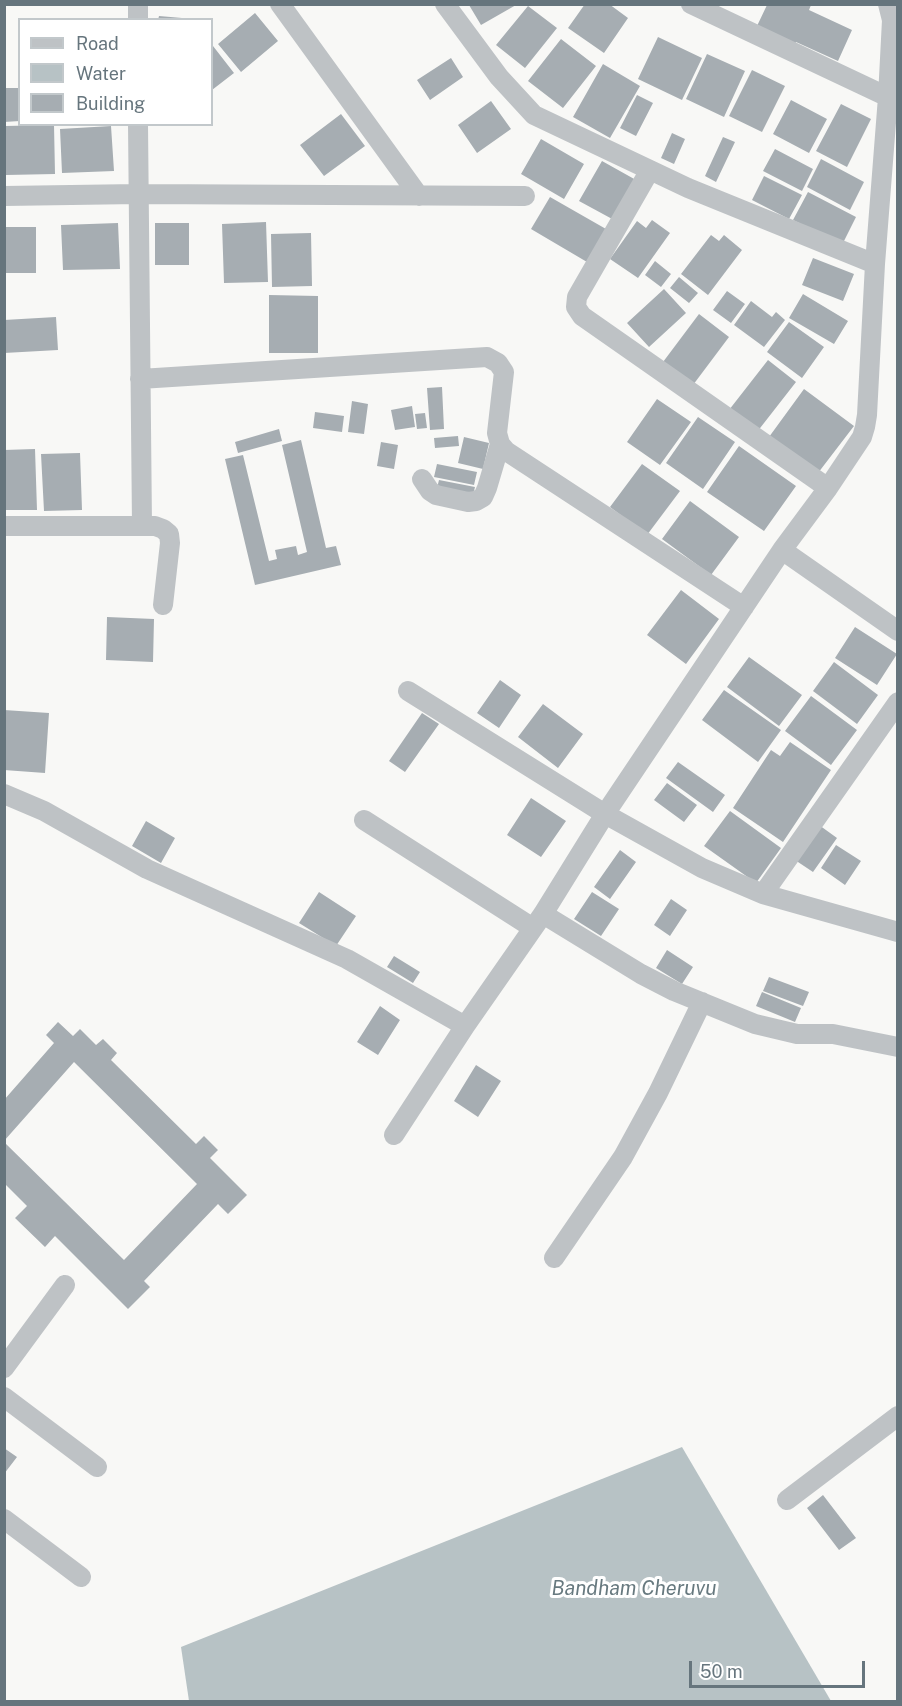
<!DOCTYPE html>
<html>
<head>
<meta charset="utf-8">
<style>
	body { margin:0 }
	#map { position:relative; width:902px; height:1706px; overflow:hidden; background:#f8f8f6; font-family:"Public Sans",sans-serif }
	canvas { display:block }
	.frame { position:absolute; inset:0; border:6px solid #66757d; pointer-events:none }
	.legend { position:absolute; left:18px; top:18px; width:195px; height:108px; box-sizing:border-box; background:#fff; border:2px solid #c2c8cb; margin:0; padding:8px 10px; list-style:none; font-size:18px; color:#66757d }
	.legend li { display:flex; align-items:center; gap:12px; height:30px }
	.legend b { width:30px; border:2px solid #c2c8cb }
	.scale { position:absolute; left:689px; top:1661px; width:176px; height:27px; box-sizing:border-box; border:3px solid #66757d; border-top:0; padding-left:8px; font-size:18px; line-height:21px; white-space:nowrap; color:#66757d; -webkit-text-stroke:4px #fff; paint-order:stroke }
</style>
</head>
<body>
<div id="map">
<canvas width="902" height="1706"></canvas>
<div class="frame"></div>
<ul class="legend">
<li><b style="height:8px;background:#bec2c5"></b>Road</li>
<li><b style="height:16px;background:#b7c2c5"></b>Water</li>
<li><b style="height:16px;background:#a6adb2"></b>Building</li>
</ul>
<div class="scale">50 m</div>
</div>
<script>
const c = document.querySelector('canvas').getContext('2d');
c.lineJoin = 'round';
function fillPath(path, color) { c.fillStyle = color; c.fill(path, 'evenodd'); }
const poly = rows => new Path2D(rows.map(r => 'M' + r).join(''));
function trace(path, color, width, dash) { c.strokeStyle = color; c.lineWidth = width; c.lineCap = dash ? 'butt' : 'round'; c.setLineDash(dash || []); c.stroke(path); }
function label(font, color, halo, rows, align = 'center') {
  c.font = font + ' "Public Sans",sans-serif'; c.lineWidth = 6; c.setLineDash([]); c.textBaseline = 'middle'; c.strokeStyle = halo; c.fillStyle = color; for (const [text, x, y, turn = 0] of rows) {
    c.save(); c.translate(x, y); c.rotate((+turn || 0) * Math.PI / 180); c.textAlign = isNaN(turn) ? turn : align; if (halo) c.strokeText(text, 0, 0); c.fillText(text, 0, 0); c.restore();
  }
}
const water = poly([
	[682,1447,831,1701,189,1701,181,1647]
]);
const building = poly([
	[585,4,609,4,628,18,604,53,568,28],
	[469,5,516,5,481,25],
	[767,5,811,5,809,10,852,30,838,61,796,42,795,44,757,26],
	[528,6,557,28,525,68,496,45],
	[255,13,278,41,241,72,218,44],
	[159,16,182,18,182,20,158,20],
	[658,37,702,58,682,100,638,79],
	[561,39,596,66,563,108,528,81],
	[213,46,234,73,212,90,212,47],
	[707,54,745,71,724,117,686,99],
	[451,58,463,77,430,100,417,80],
	[603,64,640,86,610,138,573,117],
	[752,70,785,86,762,132,729,116],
	[4,88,20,88,20,121,4,122],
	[637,95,653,103,636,136,620,128],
	[791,100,827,119,809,153,773,134],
	[491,101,511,129,477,153,458,125],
	[841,104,871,119,847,167,816,151],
	[341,114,365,146,324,176,300,145],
	[54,125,55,174,6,175,5,126],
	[111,126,114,171,62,173,60,129],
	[672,133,685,139,674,164,661,158],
	[723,137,735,142,716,182,705,176],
	[541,139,584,164,564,199,521,174],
	[775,149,813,169,802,191,763,171],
	[821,159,864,182,850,210,807,187],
	[602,161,636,180,614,220,579,201],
	[764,176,802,195,789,219,752,200],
	[808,192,856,217,842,245,793,220],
	[550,197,606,229,587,262,531,229],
	[652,220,670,233,638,278,610,259,637,221,646,228],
	[266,222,268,282,224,283,222,224],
	[118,223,120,269,63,270,61,225],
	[155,223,189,223,189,265,155,265],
	[4,227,36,227,36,273,4,273],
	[311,233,312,286,272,287,271,234],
	[711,235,719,241,724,235,742,250,708,295,681,274],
	[813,258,854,274,843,301,802,285],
	[655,261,671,274,661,287,645,275],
	[679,277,698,293,689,303,670,288],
	[664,289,686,313,649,347,627,323],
	[727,291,745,304,731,323,713,310],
	[803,294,848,321,834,344,789,318],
	[269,295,318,296,318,353,269,353],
	[751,301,772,317,776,312,785,320,764,347,734,325],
	[699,314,729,337,693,385,663,362],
	[56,317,58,350,4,353,4,320],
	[789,322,824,347,802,378,767,352],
	[768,360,796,382,757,432,729,410],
	[442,387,444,429,430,430,427,388],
	[804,389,854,426,818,473,769,437],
	[657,399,691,422,660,465,627,442],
	[352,401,368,404,364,434,348,432],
	[412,406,415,427,395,430,391,410],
	[315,412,344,416,342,432,313,428],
	[425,413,427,428,417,429,415,414],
	[698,417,735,442,703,489,666,463],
	[279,429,282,441,238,453,235,442],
	[458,436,459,446,435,448,434,438],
	[464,437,489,443,483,469,458,463],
	[301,440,326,548,336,546,341,565,255,585,225,459,243,455,269,561,277,559,275,550,296,546,298,555,307,552,282,445],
	[381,442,398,445,394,469,377,466],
	[739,446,796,486,764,531,707,492],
	[35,449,37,510,4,510,4,450],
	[80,453,82,510,44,511,41,454],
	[437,464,477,472,474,485,434,477],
	[642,464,680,491,647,535,610,507],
	[439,480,475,487,472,499,436,492],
	[690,501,739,537,711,575,662,539],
	[681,590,719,619,686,664,647,635],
	[107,617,154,619,153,662,106,660],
	[855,627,897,654,877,685,835,658],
	[749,657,802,695,779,726,727,687],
	[834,662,878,695,857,724,813,691],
	[500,680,521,695,499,728,477,713],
	[724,690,781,730,758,762,702,720],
	[811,696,857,730,831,765,785,731],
	[543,704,583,734,558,768,518,737],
	[4,710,49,713,45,773,4,770],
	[422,713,439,724,405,772,389,761],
	[790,742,831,770,783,842,733,808,771,750,780,756],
	[678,762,725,795,713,812,666,778],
	[667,783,697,805,684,822,654,800],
	[531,798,566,821,541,857,507,835],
	[730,811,781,848,756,883,704,846],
	[146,821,175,838,161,863,132,846],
	[819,825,837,838,813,872,795,860],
	[836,845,861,861,845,885,821,868],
	[620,850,636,862,610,899,594,887],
	[319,892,356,916,336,946,299,923],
	[592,892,619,909,601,936,574,919],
	[671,899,687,910,670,936,654,925],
	[667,950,693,967,682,984,656,968],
	[394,956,420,972,413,983,387,967],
	[769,977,809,992,803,1006,763,991],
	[762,992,801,1008,795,1022,756,1006],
	[380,1006,400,1020,378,1055,357,1042],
	[58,1022,73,1036,80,1029,96,1045,103,1039,117,1053,111,1060,196,1144,204,1136,218,1150,210,1158,247,1195,228,1214,218,1204,144,1281,150,1287,128,1309,55,1236,45,1247,15,1218,27,1206,4,1183,4,1142,124,1260,197,1184,74,1062,4,1141,4,1100,54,1043,46,1035],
	[476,1065,501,1081,478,1117,454,1101],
	[4,1448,17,1457,4,1474],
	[823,1495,856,1538,839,1550,807,1508]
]);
const minor = poly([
	[138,4,138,20],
	[280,4,419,196],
	[445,4,499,77,534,115,688,188,875,264],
	[691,4,888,97],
	[138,124,142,526],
	[650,170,577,297,576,307,582,316,828,488],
	[4,196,138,194,525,196],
	[140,379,487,357,498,363,504,372,497,433,500,444,506,451,744,607],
	[422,479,430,491,436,495,468,502,476,501,483,497,487,488,500,444],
	[4,526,155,526,163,529,169,534,170,543,163,605],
	[782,550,898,631],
	[408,691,605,814,702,868,763,894,898,932],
	[4,794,44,811,147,869,347,959,465,1026],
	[364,820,533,928],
	[763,894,898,702],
	[543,914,641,974,674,991,755,1024,797,1034,833,1034,898,1047],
	[394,1135,465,1026,543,914,605,814,782,550,828,488,862,437,865,427,867,415,875,264,888,97,892,20,888,4],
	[554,1258,623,1157,658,1093,702,1002],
	[4,1368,65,1285],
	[4,1397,97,1467],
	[787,1500,898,1416],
	[4,1519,81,1577]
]);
const waterNames = [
	["Bandham Cheruvu",634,1589]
];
fillPath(water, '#b7c2c5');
fillPath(building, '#a6adb2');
trace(minor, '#bec2c5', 20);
label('italic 20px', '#67797f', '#fff', waterNames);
</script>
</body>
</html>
